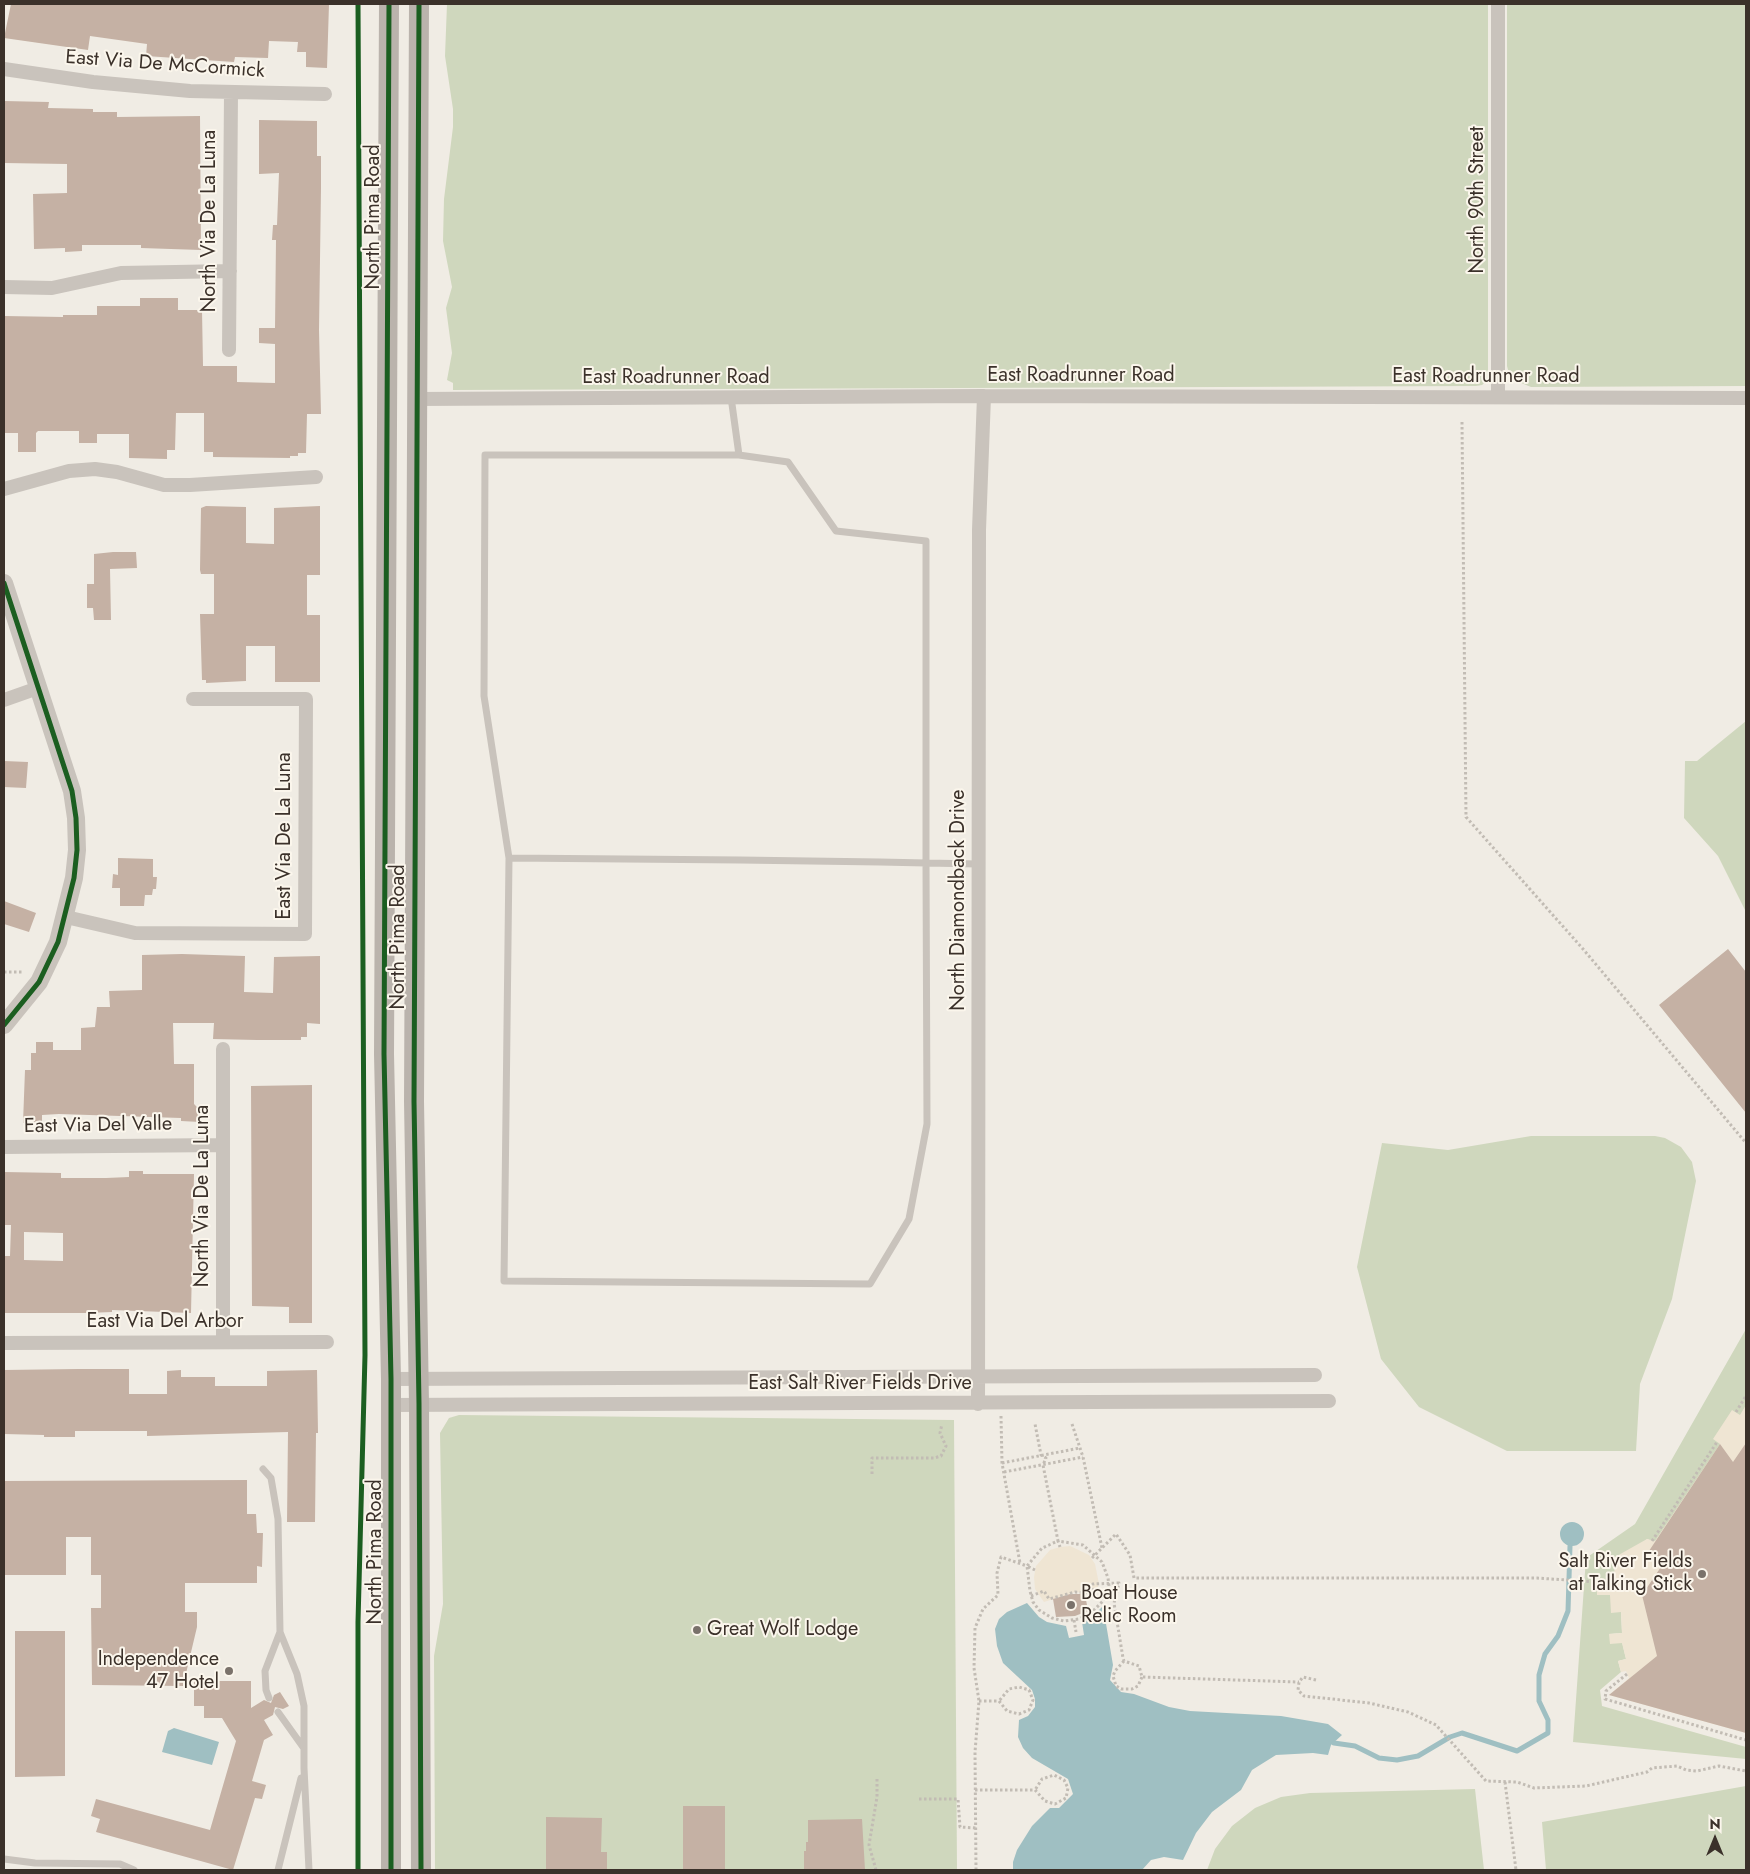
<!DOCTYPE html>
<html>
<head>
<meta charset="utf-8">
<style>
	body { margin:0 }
	#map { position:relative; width:1750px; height:1874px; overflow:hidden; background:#f0ece4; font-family:Jost,sans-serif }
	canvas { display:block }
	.frame { position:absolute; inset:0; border:5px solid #3b312a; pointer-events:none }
	.north { position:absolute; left:1690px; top:1814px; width:50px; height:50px; -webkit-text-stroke:4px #fbf6ec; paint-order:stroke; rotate:0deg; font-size:14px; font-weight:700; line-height:20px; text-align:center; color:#3b312a }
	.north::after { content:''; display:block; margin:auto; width:18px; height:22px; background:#3b312a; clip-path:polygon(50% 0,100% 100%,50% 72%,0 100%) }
</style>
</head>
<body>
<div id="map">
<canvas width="1750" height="1874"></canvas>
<div class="frame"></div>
<div class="north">N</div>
</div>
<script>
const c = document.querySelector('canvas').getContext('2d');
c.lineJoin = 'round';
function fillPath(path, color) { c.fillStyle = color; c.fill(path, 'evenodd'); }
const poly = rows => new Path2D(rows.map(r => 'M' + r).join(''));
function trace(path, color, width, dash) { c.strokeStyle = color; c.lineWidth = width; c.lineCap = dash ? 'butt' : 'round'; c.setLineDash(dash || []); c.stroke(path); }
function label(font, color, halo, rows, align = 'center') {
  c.font = font + ' Jost,sans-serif'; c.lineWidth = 4; c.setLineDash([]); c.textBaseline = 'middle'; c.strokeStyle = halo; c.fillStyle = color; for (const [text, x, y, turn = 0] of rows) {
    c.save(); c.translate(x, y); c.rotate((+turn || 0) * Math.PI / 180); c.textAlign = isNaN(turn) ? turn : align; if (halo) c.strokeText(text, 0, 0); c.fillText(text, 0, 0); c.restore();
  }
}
const green = poly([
	[447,4,1488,4,1488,379,1482,385,1476,386,453,390,453,383,447,380,452,353,446,308,452,287,443,241,444,199,453,127,453,109,445,56],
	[1507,4,1746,4,1746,386,1531,387,1514,380,1509,374,1507,366],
	[1746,721,1746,912,1718,856,1684,818,1685,761,1697,761],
	[1531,1136,1655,1136,1665,1138,1681,1147,1692,1162,1696,1181,1672,1299,1640,1384,1636,1451,1507,1451,1419,1407,1381,1359,1357,1267,1382,1143,1448,1150],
	[1746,1329,1746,1416,1720,1444,1746,1733,1647,1664,1655,1542,1647,1539,1614,1582,1597,1583,1610,1595,1621,1612,1622,1633,1609,1634,1622,1642,1626,1659,1618,1661,1621,1672,1600,1690,1602,1706,1746,1747,1746,1759,1573,1742,1586,1558,1635,1524],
	[459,1415,954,1420,957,1870,435,1870,434,1656,443,1604,440,1433,449,1418],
	[1746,1786,1746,1870,1546,1870,1542,1822],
	[1475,1789,1484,1870,1207,1870,1215,1849,1232,1826,1255,1808,1281,1797,1310,1793]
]);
const plaza = poly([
	[1746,1405,1746,1733,1609,1695,1629,1678,1626,1671,1621,1672,1618,1661,1626,1659,1622,1643,1610,1644,1609,1634,1622,1633,1621,1612,1611,1613,1610,1595,1597,1595,1597,1582,1614,1582,1615,1557,1647,1539,1655,1541,1720,1444,1713,1439,1732,1410,1740,1415],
	[1070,1546,1089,1555,1095,1564,1099,1584,1095,1594,1075,1592,1044,1602,1035,1589,1034,1577,1036,1566,1050,1550,1060,1547]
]);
const water = poly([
	'1560 1534a12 12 0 1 1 24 0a12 12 0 1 1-24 0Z',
	[1027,1603,1039,1617,1047,1622,1066,1626,1069,1638,1084,1635,1082,1622,1091,1618,1103,1606,1113,1665,1110,1680,1121,1692,1134,1694,1169,1707,1190,1711,1281,1716,1328,1724,1342,1735,1331,1745,1328,1755,1313,1753,1276,1755,1252,1770,1241,1790,1212,1812,1196,1833,1183,1860,1164,1857,1151,1860,1142,1870,1013,1870,1013,1862,1017,1850,1032,1826,1050,1808,1059,1808,1073,1794,1068,1779,1032,1758,1023,1748,1018,1737,1019,1720,1028,1716,1035,1707,1035,1699,1032,1690,1003,1663,997,1646,995,1629,999,1619,1007,1612],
	[174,1728,219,1742,212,1765,162,1752,168,1731]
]);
const stream = poly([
	[1334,1743,1355,1746,1379,1758,1397,1760,1418,1756,1450,1737,1462,1733,1517,1751,1548,1733,1548,1720,1539,1701,1539,1675,1545,1654,1558,1636,1568,1611,1570,1546]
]);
const building = poly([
	[11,4,329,4,327,68,306,67,306,52,297,52,298,42,269,41,268,58,235,57,234,62,146,56,147,44,90,36,88,50,4,38],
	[4,101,49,102,48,108,93,109,93,112,117,112,117,117,200,116,201,250,141,248,141,245,82,245,82,251,65,252,65,248,34,249,33,194,67,193,67,164,4,163],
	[259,120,317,121,317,156,321,156,321,188,319,330,321,414,307,414,306,453,298,453,298,456,290,456,290,458,213,457,213,452,204,452,204,413,176,413,175,450,167,450,167,459,129,458,129,434,97,434,97,443,79,443,79,431,38,431,36,433,36,452,18,452,18,433,4,433,4,316,63,317,63,315,97,315,97,306,140,306,140,298,178,298,178,310,202,310,203,366,237,366,237,382,275,383,275,344,259,343,259,328,275,328,276,240,272,240,273,225,277,225,279,173,259,174],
	[206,506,246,507,246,543,274,544,274,508,320,506,320,575,307,575,307,615,320,615,320,682,275,682,275,646,246,646,246,681,206,683,206,680,202,680,200,614,214,614,214,574,201,574,200,570,201,508],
	[113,552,136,552,137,568,110,569,111,620,94,620,93,608,87,608,87,584,94,584,94,554],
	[4,761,28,762,26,788,4,787],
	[118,858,153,859,153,877,157,877,156,889,153,889,152,895,145,895,144,906,120,906,120,888,112,888,113,874,118,875],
	[4,901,36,913,29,932,4,924],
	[1728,949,1746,972,1746,1113,1659,1005],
	[182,954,245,956,244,992,273,993,274,957,320,956,320,1024,307,1023,307,1037,301,1037,301,1040,257,1040,213,1039,214,1023,173,1023,174,1064,194,1064,194,1104,200,1110,200,1122,181,1121,181,1118,59,1114,42,1115,42,1123,23,1123,25,1070,31,1070,31,1053,36,1053,36,1042,53,1042,53,1050,81,1050,81,1028,95,1027,97,1007,110,1007,109,991,142,990,142,955],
	[312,1085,312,1323,289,1323,289,1307,252,1306,251,1086],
	[129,1171,143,1171,143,1174,194,1174,191,1313,112,1310,112,1312,87,1313,4,1313,4,1256,10,1256,11,1225,4,1225,4,1172,61,1173,61,1178,106,1178,129,1177],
	[24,1232,63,1233,63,1261,24,1260],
	[78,1369,129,1369,129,1394,167,1394,167,1371,181,1370,181,1377,215,1377,215,1386,267,1386,267,1371,317,1370,318,1433,316,1433,315,1522,287,1522,288,1432,147,1436,147,1431,75,1431,75,1437,44,1437,44,1435,4,1434,4,1370],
	[1746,1443,1746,1733,1609,1695,1657,1656,1642,1595,1667,1558,1647,1554,1720,1444,1733,1462],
	[247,1480,247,1514,256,1514,257,1533,263,1533,262,1567,257,1566,257,1583,185,1583,185,1612,197,1612,197,1627,183,1686,92,1685,91,1608,101,1608,101,1575,91,1575,91,1537,66,1537,66,1575,4,1575,4,1481],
	[1070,1594,1085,1594,1088,1611,1075,1616,1056,1617,1053,1599],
	[15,1631,65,1631,65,1776,15,1777],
	[194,1681,251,1681,251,1708,264,1700,271,1703,274,1695,280,1692,289,1706,283,1709,275,1707,273,1715,264,1720,273,1735,264,1740,252,1781,266,1785,262,1799,255,1798,233,1870,96,1832,100,1819,91,1816,96,1799,210,1830,236,1741,222,1718,204,1718,204,1706,194,1706],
	[683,1806,725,1806,725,1870,683,1870],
	[546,1817,602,1818,601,1852,607,1852,607,1870,546,1870],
	[862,1819,865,1870,804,1870,804,1851,806,1851,806,1842,808,1842,808,1820]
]);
const path = poly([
	[1462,422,1466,817,1583,949,1746,1143],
	[4,972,24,972],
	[1736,1412,1746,1396],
	[1001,1416,1002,1463,1020,1563],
	[1072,1424,1083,1457,1102,1548],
	[1002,1463,1080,1448],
	[1004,1472,1083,1457],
	[872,1474,872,1458,934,1458,941,1456,946,1446,940,1433,942,1424],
	[1652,1541,1717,1442],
	[1092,1558,1116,1534,1130,1555,1134,1578,1537,1578,1597,1582],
	[1035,1570,1027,1566,1030,1591,1033,1602,1039,1610,1052,1618,1064,1621,1079,1619,1092,1612,1104,1600,1109,1586,1108,1578,1102,1562,1083,1545,1058,1541,1060,1547],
	[1031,1596,1044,1591,1049,1599,1075,1592,1092,1593,1093,1584,1119,1583,1114,1603,1123,1658,1124,1661,1139,1666,1142,1677,1299,1682],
	[1074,1620,1076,1632],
	[1124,1661,1115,1671,1113,1676,1116,1686,1121,1689,1132,1689,1138,1686,1142,1677],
	[1627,1674,1606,1691,1605,1699,1746,1740],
	[1316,1680,1303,1677,1299,1682,1298,1690,1304,1696,1369,1703,1408,1712,1436,1725,1486,1781,1517,1782,1534,1788,1586,1786,1647,1772,1652,1768,1677,1766,1686,1770,1697,1771,1719,1766,1746,1771],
	[979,1701,999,1701,1007,1711,1019,1714,1029,1710,1033,1700,1029,1690,1019,1687,1009,1689,999,1701],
	[1505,1782,1516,1870],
	[975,1790,1035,1790,1045,1801,1055,1804,1066,1798,1068,1788,1064,1780,1054,1775,1042,1779,1035,1790],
	[919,1799,958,1799,960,1827,976,1828],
	[876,1870,869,1845,877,1797,877,1779],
	[976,1870,975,1752,979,1701,974,1668,975,1628,983,1609,998,1595,997,1573,1001,1557,1027,1566,1042,1548,1058,1541,1043,1465,1046,1458,1041,1455,1035,1424]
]);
const service = poly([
	[731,397,739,455,788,462,836,531,926,541,926,863,927,1124,909,1219,870,1284,504,1281,509,858,740,860,880,862,926,863,979,864],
	[509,858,484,696,485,455,739,455],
	[263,1469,271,1478,278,1519,280,1632,297,1674,304,1706,304,1768,309,1870],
	[269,1698,266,1690,265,1671,280,1632],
	[278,1712,303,1747],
	[4,1859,35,1863,120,1864,134,1870],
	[278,1870,301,1778]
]);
const minor = poly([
	[4,69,93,82,190,91,325,94],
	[4,287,52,288,121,273,230,271],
	[229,350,231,93],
	[1498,397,1498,4],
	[416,399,984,396,1746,398],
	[4,489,69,471,95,469,117,472,164,485,190,485,316,477],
	[4,700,38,688],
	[66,917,135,933,305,934,306,699,193,699],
	[223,1049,223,1342],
	[4,1147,223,1145],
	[4,1343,327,1342],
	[391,1379,1315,1375],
	[978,1404,979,530,984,396],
	[391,1405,1329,1401]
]);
const tertiary = poly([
	[4,583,72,791,76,818,77,850,74,878,58,942,39,982,4,1025]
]);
const secondary = poly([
	[389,4,384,1054,391,1379,391,1870],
	[419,4,414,1101,419,1404,421,1870]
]);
const cycleway = poly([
	[389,4,384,1054,391,1379,391,1870],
	[419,4,414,1101,419,1404,421,1870],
	[4,583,72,791,76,818,77,850,74,878,58,942,39,982,4,1025],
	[358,1870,358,1622,365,1355,358,4]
]);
const markers = [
	[1702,1574,5,"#7a726b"],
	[1071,1605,5,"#7a726b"],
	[697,1630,5,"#7a726b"],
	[229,1671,5,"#7a726b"]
];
const streetNames = [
	["East Via De McCormick",165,65,4],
	["North 90th Street",1478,200,-90],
	["North Pima Road",374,217,-90],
	["North Via De La Luna",210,221,-90],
	["East Roadrunner Road",1081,376],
	["East Roadrunner Road",1486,377],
	["East Roadrunner Road",676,378],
	["East Via De La Luna",285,836,-90],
	["North Diamondback Drive",959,900,-90],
	["North Pima Road",399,937,-90],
	["East Via Del Valle",98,1126,-1],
	["North Via De La Luna",203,1196,-90],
	["East Via Del Arbor",165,1322],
	["East Salt River Fields Drive",860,1384],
	["North Pima Road",376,1552,-90]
];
const poiNames = [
	["Salt River Fields",1692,1562],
	["at Talking Stick",1692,1585],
	["Boat House",1081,1594,"left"],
	["Relic Room",1081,1617,"left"],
	["Great Wolf Lodge",707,1630,"left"],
	["Independence",219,1660],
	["47 Hotel",219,1683]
];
fillPath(green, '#cfd7bd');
fillPath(plaza, '#efe5d3');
fillPath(water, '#9fbfc2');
trace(stream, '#9fbfc2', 5);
fillPath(building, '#c5b1a4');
trace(path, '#c2bcb4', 3, [2.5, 2.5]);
trace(service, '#c9c3bc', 7);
trace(minor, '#c9c3bc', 14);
trace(tertiary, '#c9c3bc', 18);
trace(secondary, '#bab3ac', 20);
trace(cycleway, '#1b5e20', 5);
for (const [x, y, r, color] of markers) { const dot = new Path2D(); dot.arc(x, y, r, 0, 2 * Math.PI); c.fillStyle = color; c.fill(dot); trace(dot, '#fbf6ec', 2); }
label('20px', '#3b312a', '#fbf6ec', streetNames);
label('20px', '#3b312a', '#fbf6ec', poiNames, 'right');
</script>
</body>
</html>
